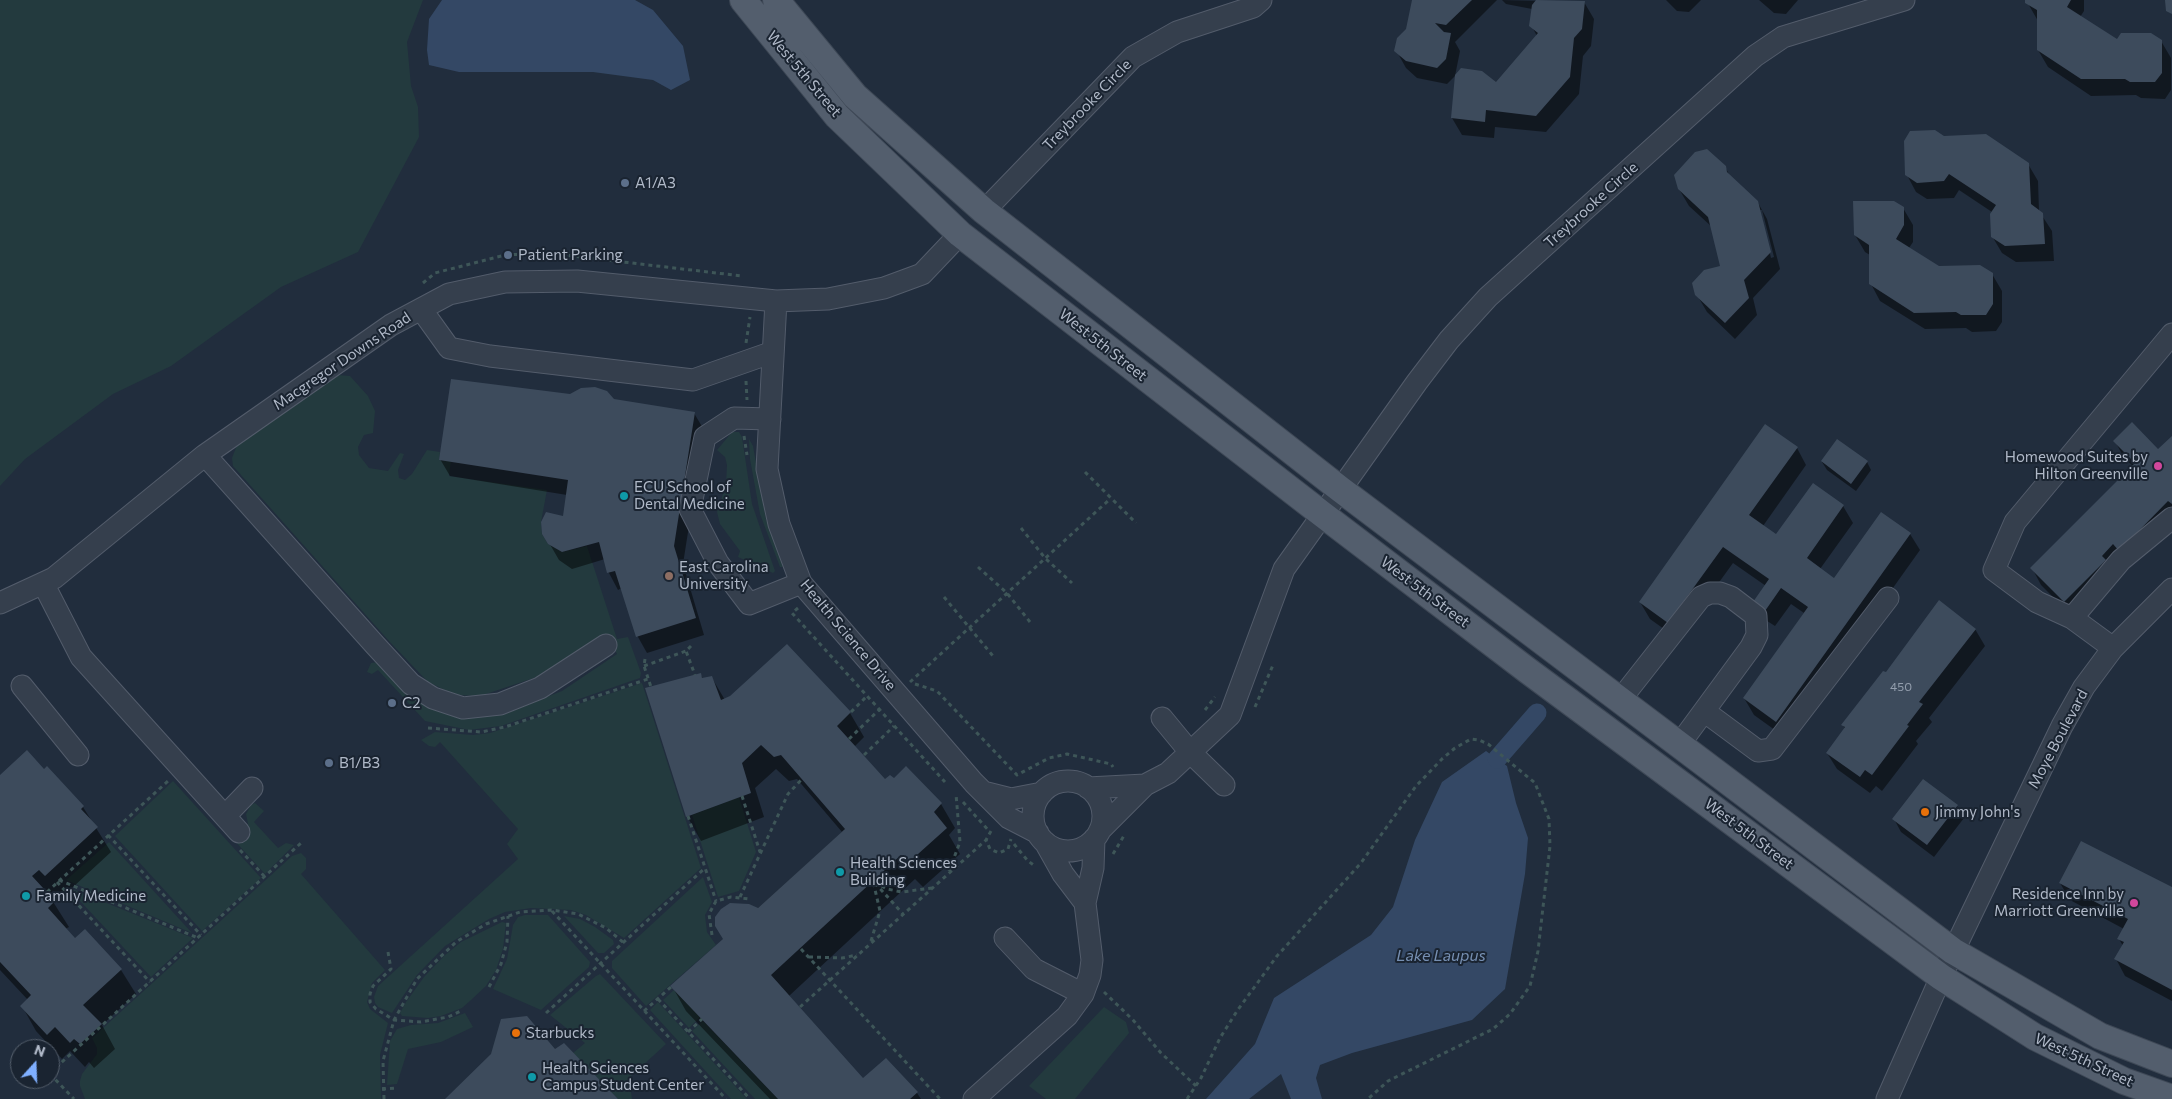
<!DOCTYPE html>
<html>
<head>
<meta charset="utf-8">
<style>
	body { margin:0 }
	#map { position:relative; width:2172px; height:1099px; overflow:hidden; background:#212d3d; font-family:Commissioner,sans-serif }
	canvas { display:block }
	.north { position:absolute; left:10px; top:1039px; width:50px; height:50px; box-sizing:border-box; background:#1a2431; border:1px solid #56606d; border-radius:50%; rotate:20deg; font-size:14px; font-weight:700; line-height:20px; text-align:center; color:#b0b9c8 }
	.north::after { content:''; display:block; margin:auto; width:18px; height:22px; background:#7fafff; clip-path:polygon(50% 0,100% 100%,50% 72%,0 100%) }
</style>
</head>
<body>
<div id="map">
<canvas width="2172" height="1099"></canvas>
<div class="north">N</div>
</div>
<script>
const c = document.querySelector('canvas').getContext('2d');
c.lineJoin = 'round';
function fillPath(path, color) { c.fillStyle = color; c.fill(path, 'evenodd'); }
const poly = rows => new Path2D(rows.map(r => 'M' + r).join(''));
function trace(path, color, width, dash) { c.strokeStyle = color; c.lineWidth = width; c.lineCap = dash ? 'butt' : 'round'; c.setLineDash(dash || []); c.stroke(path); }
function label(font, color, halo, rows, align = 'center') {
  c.font = font + ' Commissioner,sans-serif'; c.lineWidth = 4; c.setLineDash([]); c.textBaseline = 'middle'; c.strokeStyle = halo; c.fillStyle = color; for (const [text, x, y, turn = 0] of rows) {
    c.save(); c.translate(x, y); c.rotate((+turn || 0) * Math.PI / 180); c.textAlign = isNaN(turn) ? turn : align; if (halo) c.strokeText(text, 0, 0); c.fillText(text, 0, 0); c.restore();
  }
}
const green = poly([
	[0,0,423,0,407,42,411,86,418,107,419,137,358,252,281,287,171,366,113,394,25,459,0,486],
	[337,375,350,376,368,396,375,411,373,433,364,435,358,447,359,455,369,468,388,471,400,453,404,454,398,470,399,478,405,480,412,474,427,450,440,452,439,460,451,461,449,476,547,490,541,522,542,534,548,544,562,552,587,546,617,639,628,637,641,673,640,678,501,726,469,730,425,721,378,670,372,674,367,672,371,663,378,662,410,695,424,705,456,717,474,718,505,713,562,691,617,654,608,636,546,674,480,696,455,695,428,682,389,641,233,466,232,458,237,445],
	[732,432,739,432,742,437,752,504,775,571,773,573,738,557,740,551,720,524,717,512,726,485,727,465,725,457,717,450],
	[749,439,753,446,766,519,783,567,780,567,760,514,750,459],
	[642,683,701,868,624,938,586,915,571,910,531,908,505,912,489,919,445,946,417,975,392,1013,378,1007,375,1003,374,997,378,986,518,859,507,844,518,829,440,742,435,747,429,746,421,740,435,732,473,735,490,733],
	[173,781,261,878,202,931,115,836],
	[739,797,756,852,739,891,718,897,692,815],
	[255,803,264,811,254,822,278,848,286,843,294,845,265,874,233,839,249,829,246,814,251,805],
	[109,842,192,933,66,880],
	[301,853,306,858,306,869,301,874,385,970,372,983,367,1002,370,1009,388,1023,380,1055,381,1099,85,1099,80,1086,80,1081,82,1074,97,1054,97,1048,92,1038,292,856],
	[703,877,712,902,705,915,707,932,716,945,646,1006,612,968,612,961],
	[67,887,193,938,151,977],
	[525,915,548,915,590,962,589,967,541,1010,493,989,507,959,513,925,518,917],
	[564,916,580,919,595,927,613,940,614,944,604,953,598,953],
	[502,922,506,923,503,949,496,970,486,986,471,1000,462,1008,441,1016,428,1018,402,1016,400,1013,406,1002,424,977,444,956,461,942],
	[600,974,666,1044,629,1078,632,1099,618,1099,573,1053,585,1043,550,1015,596,976],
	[674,990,700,1017,689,1028,663,1000],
	[658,1002,747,1099,731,1099,650,1010],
	[1104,1007,1126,1022,1129,1033,1075,1099,1046,1099,1029,1086],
	[465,1013,473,1027,441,1042,408,1049,397,1084,387,1085,390,1041,397,1029,411,1025,438,1023],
	[703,1021,778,1099,755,1099,692,1031]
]);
const water = poly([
	[442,0,635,0,653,10,683,46,690,80,671,90,653,80,593,72,459,72,429,65,427,50,429,19],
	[1486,751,1507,766,1516,803,1528,838,1525,874,1505,989,1472,1020,1352,1053,1320,1065,1316,1078,1322,1099,1291,1099,1281,1074,1249,1099,1206,1099,1255,1044,1274,998,1371,935,1393,907,1415,840,1442,782]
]);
const shadow = poly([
	[1413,0,1497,0,1455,42,1460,51,1455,76,1447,84,1417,78,1406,68,1396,50,1408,29],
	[1502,0,1584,2,1594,19,1591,46,1583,56,1579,94,1546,132,1495,127,1494,138,1462,135,1452,118,1496,84,1537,36,1531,25,1532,9,1506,4],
	[1666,0,1701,0,1689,12,1677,11],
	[1759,0,1798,0,1786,14,1774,13],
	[2026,0,2084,0,2084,11,2080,17,2117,41,2161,41,2171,58,2171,90,2165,99,2141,98,2136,95,2091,96,2048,67,2038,50,2038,21],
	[1943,137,2028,164,2038,181,2039,211,2052,231,2054,261,2016,262,2002,253,1992,236,1992,212,1959,190,1954,198,1927,199,1916,192,1907,175],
	[1725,167,1730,176,1757,201,1767,219,1780,269,1753,298,1757,315,1735,339,1707,312,1697,295,1722,267,1712,227,1689,206,1679,189],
	[1760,210,1762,210,1774,257,1771,258],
	[1903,208,1913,225,1913,242,1909,248,1939,267,1992,274,2002,291,2002,322,1996,331,1972,332,1966,328,1925,329,1880,301,1871,284,1870,255,1865,252,1855,235],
	[613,401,694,413,704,430,683,564,704,635,647,653,638,637,622,588,618,590,609,573,605,559,572,569,559,560,544,534,564,517,567,495,450,476,440,459],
	[2172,437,2172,523,2074,618,2041,585,2032,568,2133,466,2124,458,2115,441,2158,451],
	[1797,448,1806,465,1763,526,1777,536,1813,485,1843,506,1853,523,1820,569,1835,579,1910,534,1920,550,1786,738,1754,715,1744,698,1804,613,1791,604,1775,626,1764,619,1766,586,1733,563,1678,639,1650,619,1640,602],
	[1822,462,1867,462,1871,470,1856,491,1827,470],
	[1975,629,1985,646,1929,718,1932,722,1916,741,1918,744,1882,791,1876,786,1870,793,1837,769,1827,753,1845,729,1843,725],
	[700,674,703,679,712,678,725,700,850,713,864,737,854,747,884,781,894,780,906,768,941,804,955,828,949,835,960,854,923,887,915,879,789,996,863,1080,917,1093,921,1099,770,1099,686,1011,672,986,842,832,797,779,789,781,776,769,755,788,764,817,701,841,687,816],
	[44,770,83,807,111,852,60,899,54,893,50,897,69,927,65,929,75,940,85,931,121,970,136,994,102,1025,115,1049,94,1068,89,1062,85,1067,70,1051,62,1059,36,1031,22,1006,28,1000,0,970,0,777],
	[1957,806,1964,818,1934,857,1901,832,1894,819],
	[2060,883,2172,889,2172,1001,2125,976,2116,959,2123,946,2119,939,2124,929,2070,900]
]);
const canal = poly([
	[1497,759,1537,713]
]);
const building = poly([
	[1412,0,1472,0,1446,25,1435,23,1444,32,1451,33,1446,59,1437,68,1406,61,1394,51,1397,38,1406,29],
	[1536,0,1585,1,1582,29,1574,38,1570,77,1536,116,1486,110,1485,122,1451,118,1455,75,1461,68,1482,71,1496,82,1538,33,1529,26,1532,5],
	[2025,0,2071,0,2067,7,2117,39,2121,33,2151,33,2162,40,2162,73,2155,82,2130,82,2125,79,2081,79,2037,50,2037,10,2025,3],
	[2165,0,2172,0,2172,14,2166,11],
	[1935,130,1944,136,1986,134,2029,163,2031,204,2043,213,2045,244,2005,246,1991,237,1990,214,1996,205,1949,174,1944,181,1917,183,1905,175,1904,141,1910,131],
	[1707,149,1726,166,1727,172,1758,201,1771,252,1744,280,1749,298,1725,323,1695,295,1692,283,1704,270,1720,266,1708,217,1678,189,1674,175,1695,152],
	[1853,201,1894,201,1904,207,1904,225,1896,239,1939,266,1980,265,1993,273,1993,304,1986,315,1961,315,1956,312,1914,313,1869,284,1869,245,1854,235],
	[451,379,570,394,581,388,595,387,607,391,614,399,695,412,674,546,696,618,636,637,615,571,607,573,599,542,562,552,548,544,542,534,541,522,546,512,563,516,568,480,439,460],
	[2132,422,2158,449,2172,436,2172,504,2168,501,2119,551,2113,544,2102,556,2106,560,2064,602,2030,568,2135,463,2113,441],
	[1765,424,1798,447,1749,515,1776,534,1813,483,1844,505,1807,558,1834,578,1881,512,1911,533,1776,722,1743,698,1808,607,1781,588,1765,611,1753,602,1769,579,1723,547,1668,623,1639,602],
	[1837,439,1868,461,1851,484,1821,461],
	[1939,600,1976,629,1919,702,1923,704,1907,725,1909,726,1872,775,1865,770,1860,777,1826,753,1845,727,1841,725,1883,671,1886,672],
	[787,644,851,712,837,726,885,779,890,775,894,778,906,766,942,803,934,812,947,828,908,863,901,855,771,975,863,1078,886,1058,918,1092,910,1099,778,1099,670,986,723,939,715,926,715,917,721,909,730,903,749,904,758,908,845,829,781,755,774,757,761,745,742,763,751,793,686,817,645,688,701,673,702,678,712,676,721,700,730,696],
	[27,750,44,769,47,766,84,806,81,809,98,827,45,876,39,870,32,876,55,901,48,908,75,938,85,929,122,969,83,1005,102,1024,80,1044,74,1039,70,1043,55,1027,47,1035,20,1006,31,995,0,962,0,775],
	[1923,779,1958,805,1927,845,1892,819],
	[2081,841,2172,887,2172,990,2114,959,2124,942,2117,939,2128,919,2059,883],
	[527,1016,555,1049,564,1043,618,1099,445,1099,491,1054,501,1019]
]);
const path = poly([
	[423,283,435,273,505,255,547,253,742,276],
	[746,343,750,317],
	[746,381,747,400],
	[744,436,747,455],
	[1085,472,1136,523],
	[1021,528,1045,558,1072,583],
	[978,567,1007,593,1030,622],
	[944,597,993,656],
	[798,608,792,613,945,782],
	[691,646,686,651,695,675],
	[645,659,644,666,651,687],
	[644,666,686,651],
	[910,682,1110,499],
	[915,684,937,691,1017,775,1049,758,1067,754,1111,764,1113,767],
	[1255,707,1273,665],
	[1205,710,1215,697],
	[851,712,868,695],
	[428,728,481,732,505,727,648,679],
	[849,739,883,706],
	[864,755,894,726],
	[742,796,760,852],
	[963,802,989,831],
	[688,816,716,901],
	[991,831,986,840,990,849,999,853,1008,849,1011,839],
	[108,835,201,935],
	[1014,844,1028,861,1035,866],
	[240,850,265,877],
	[1113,854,1125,834],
	[949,871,960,842,956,794],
	[59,880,198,938],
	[57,882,150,982],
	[875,883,903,914],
	[47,892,168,781],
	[740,897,788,794,802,779],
	[552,911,726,1099],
	[712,935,709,914,716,901,731,897,749,899],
	[871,941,880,911,873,881,887,889,902,892,932,888],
	[801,949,940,1099],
	[388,952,391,969,373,986,370,994,370,1002,376,1009,394,1020,421,1022,448,1017,463,1010],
	[809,957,842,958,857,955],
	[489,987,501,964,507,942,508,916],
	[1104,992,1133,1020,1161,1053,1196,1086],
	[658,999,750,1099],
	[800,1007,986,840],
	[644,1011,671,987],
	[546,1013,705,868],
	[688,1032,702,1019],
	[50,1073,301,843],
	[50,1074,74,1099],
	[382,1089,397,1088],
	[384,1099,383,1061,394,1020,417,979,456,942,486,924,520,912,552,910,578,914,606,928,624,943],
	[1187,1099,1201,1078,1220,1038,1237,1011,1277,956,1361,863,1416,786,1442,759,1455,748,1471,739,1479,740,1488,744,1535,783,1549,819,1550,846,1538,951,1530,986,1510,1014,1493,1029,1388,1081,1368,1099]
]);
const minor = poly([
	[984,211,1133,57,1177,32,1253,7,1261,0],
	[776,301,767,469,779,524,801,583,974,783,1009,818,1038,833],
	[421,309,449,348,490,356,693,380,773,352],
	[770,419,734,418,705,437,690,509,718,563,749,604,801,583],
	[205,455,375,645,411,684,433,698,463,708,500,704,540,688,606,645],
	[43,583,81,657,239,832],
	[0,603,54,578,205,455,391,325,449,294,505,282,577,281,776,301,828,299,884,288,922,274,960,234],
	[2072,618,2121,560,2172,518],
	[2113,648,2072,618,2037,602,1994,570,2015,522,2172,334],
	[22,686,78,755],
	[1620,700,1701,597,1710,593,1720,593,1731,597,1756,616,1757,635,1751,647,1679,745],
	[1704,711,1758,751,1772,749,1888,598],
	[1162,718,1190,752,1224,785],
	'1033 816a35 35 0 1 1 70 0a35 35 0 1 1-70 0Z',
	[1088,788,1145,785],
	[983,792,1011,799,1042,793],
	[225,816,252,788],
	[1100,830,1145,785,1168,773,1230,715,1284,569,1417,382,1449,340,1488,297,1755,56,1783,37,1904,0],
	[1045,842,1063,874,1085,903],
	[1005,938,1034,969,1083,994],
	[974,1099,1067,1016,1083,994,1090,975,1092,960,1085,903,1093,868,1094,839],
	[1887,1099,1941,977,2062,726,2084,687,2113,648,2172,589]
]);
const major = poly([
	[743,0,837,116,960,234,1322,514,1527,670,1941,977,2035,1037,2124,1081,2172,1098],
	[776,0,855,96,984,211,1340,489,1953,951,2100,1036,2172,1064]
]);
const markers = [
	[625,183,5,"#5c6f8a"],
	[508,255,5,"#5c6f8a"],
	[2158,466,5,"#d1479c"],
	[624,496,5,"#0f9aa8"],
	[669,576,5,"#8d6e63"],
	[392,703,5,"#5c6f8a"],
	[329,763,5,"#5c6f8a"],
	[1925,812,5,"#e8710a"],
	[840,872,5,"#0f9aa8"],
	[26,896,5,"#0f9aa8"],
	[2134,903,5,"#d1479c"],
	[516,1033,5,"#e8710a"],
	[532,1077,5,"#0f9aa8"]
];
const numberNames = [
	["450",1901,687]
];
const streetNames = [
	["West 5th Street",804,74,50],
	["Treybrooke Circle",1087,105,-46],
	["Treybrooke Circle",1591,205,-42],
	["West 5th Street",1103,345,38],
	["Macgregor Downs Road",342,361,-34],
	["West 5th Street",1425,592,37],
	["Health Science Drive",848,635,50],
	["Moye Boulevard",2058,739,-62],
	["West 5th Street",1749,834,37],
	["West 5th Street",2084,1060,25]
];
const poiNames = [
	["A1/A3",635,183],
	["Patient Parking",518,255],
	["Homewood Suites by",2148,457,"right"],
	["Hilton Greenville",2148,474,"right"],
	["ECU School of",634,487],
	["Dental Medicine",634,504],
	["East Carolina",679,567],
	["University",679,584],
	["C2",402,703],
	["B1/B3",339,763],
	["Jimmy John's",1935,812],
	["Health Sciences",850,863],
	["Building",850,880],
	["Residence Inn by",2124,894,"right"],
	["Marriott Greenville",2124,911,"right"],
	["Family Medicine",36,896],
	["Starbucks",526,1033],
	["Health Sciences",542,1068],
	["Campus Student Center",542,1085]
];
const waterNames = [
	["Lake Laupus",1441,956]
];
fillPath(green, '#233a3e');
fillPath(water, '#344865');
fillPath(shadow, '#0007');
trace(canal, '#344865', 19);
fillPath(building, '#3d4b5c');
trace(minor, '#535c6b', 23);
trace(major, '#3e4856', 28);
trace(path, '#3e5658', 3, [4, 4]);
trace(minor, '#353f4d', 21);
trace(major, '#535e6d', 26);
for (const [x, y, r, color] of markers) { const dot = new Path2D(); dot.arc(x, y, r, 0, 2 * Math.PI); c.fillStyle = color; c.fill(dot); trace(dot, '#1a2431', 2); }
label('12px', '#939ead', null, numberNames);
label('15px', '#b0b9c8', '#1a2431', streetNames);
label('15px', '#b0b9c8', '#1a2431', poiNames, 'left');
label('italic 16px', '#768fb2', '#1a2431', waterNames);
</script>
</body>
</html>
